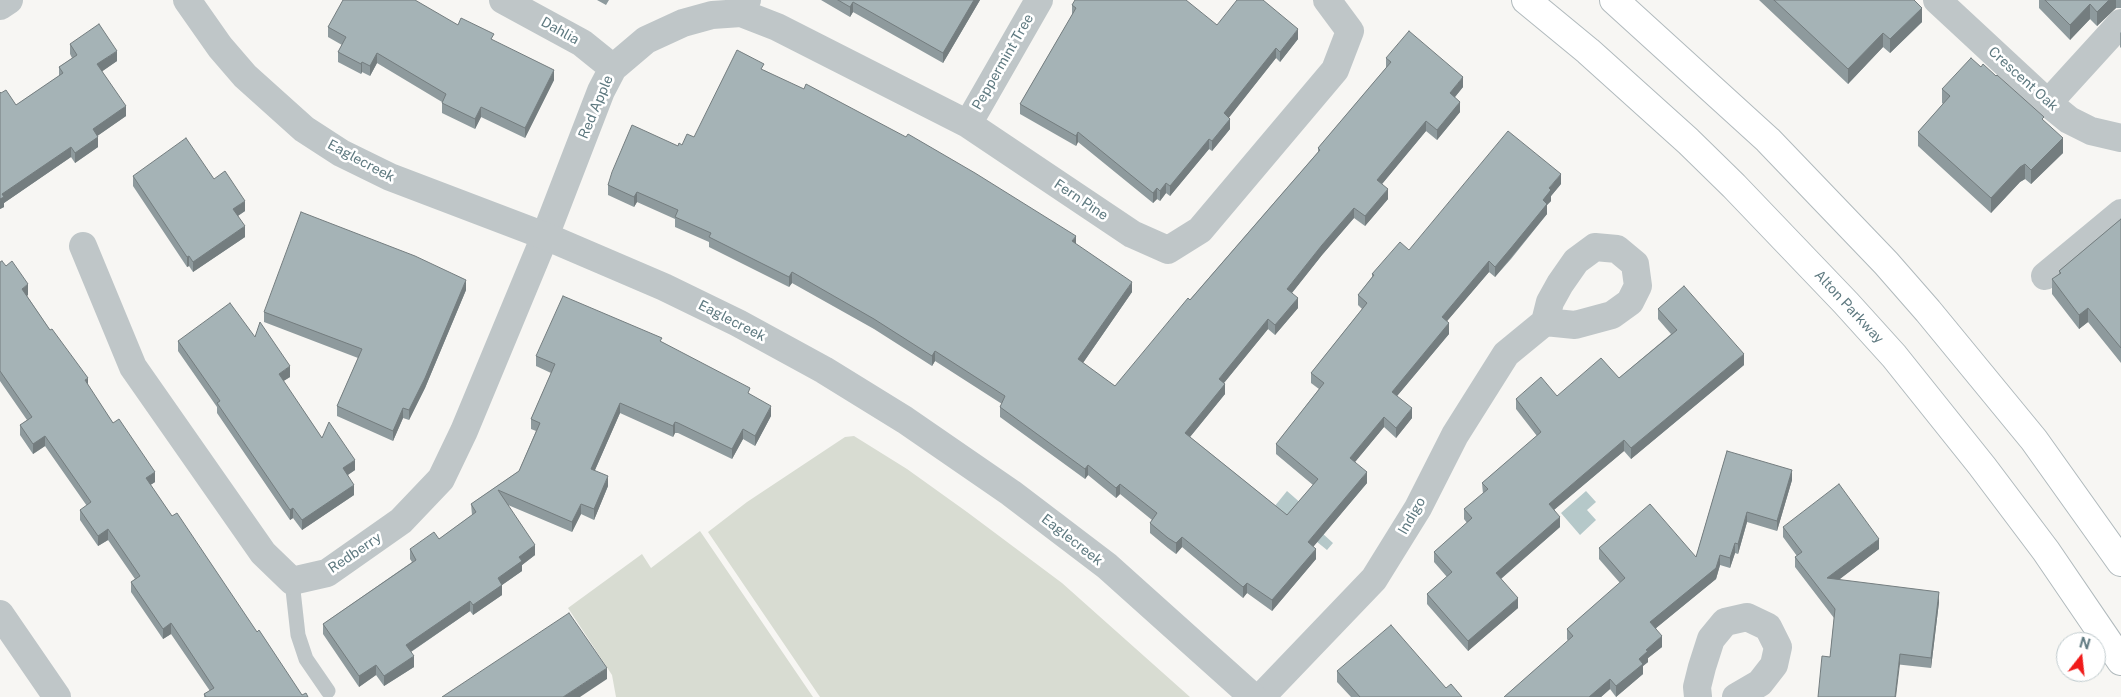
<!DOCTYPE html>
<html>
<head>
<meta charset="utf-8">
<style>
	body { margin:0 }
	#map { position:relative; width:2121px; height:697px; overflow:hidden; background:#f7f6f3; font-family:"Public Sans",sans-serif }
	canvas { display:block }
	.north { position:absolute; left:2056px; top:632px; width:50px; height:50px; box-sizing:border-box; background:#fff; border:1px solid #bfcacd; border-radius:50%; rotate:16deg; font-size:14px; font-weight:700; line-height:20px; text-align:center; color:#5f7a81 }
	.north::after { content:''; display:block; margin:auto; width:18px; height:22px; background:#f01b1a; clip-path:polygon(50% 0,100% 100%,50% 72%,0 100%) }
</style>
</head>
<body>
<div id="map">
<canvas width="2121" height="697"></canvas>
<div class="north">N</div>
</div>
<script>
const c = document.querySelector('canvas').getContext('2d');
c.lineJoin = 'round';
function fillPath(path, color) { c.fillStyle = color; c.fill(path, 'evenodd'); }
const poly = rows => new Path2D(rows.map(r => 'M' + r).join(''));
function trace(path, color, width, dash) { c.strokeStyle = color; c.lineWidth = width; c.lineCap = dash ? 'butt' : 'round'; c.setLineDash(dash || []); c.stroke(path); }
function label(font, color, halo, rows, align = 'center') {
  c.font = font + ' "Public Sans",sans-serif'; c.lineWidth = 5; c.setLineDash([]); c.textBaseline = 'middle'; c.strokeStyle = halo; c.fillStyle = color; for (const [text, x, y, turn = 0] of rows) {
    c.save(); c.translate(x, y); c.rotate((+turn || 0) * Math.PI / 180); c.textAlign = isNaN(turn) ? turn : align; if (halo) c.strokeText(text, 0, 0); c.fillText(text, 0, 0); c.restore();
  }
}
const green = poly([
	[854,436,907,469,967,512,1062,583,1190,697,820,697,708,532,747,502,845,437],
	[700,531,813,697,616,697,612,675,568,608,642,554,651,568]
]);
const water = poly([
	[1287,491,1327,526,1322,533,1333,543,1327,550,1274,507],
	[1586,491,1596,502,1587,510,1596,520,1580,535,1561,513]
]);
const service = poly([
	[292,581,298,635,306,659,328,691]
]);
const minor = poly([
	[503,0,582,43,613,68],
	[1937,0,2048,103,2069,120,2091,131,2121,138],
	[741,13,777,27,968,124,1132,234,1168,250,1200,230,1335,70,1350,31,1327,0],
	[2048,103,2121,23],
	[968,124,1039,0],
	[83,246,133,367,263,553,292,581,327,573,401,521,441,479,464,431,545,236,601,91,613,68,646,40,683,23,712,15,741,13,747,0],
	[1595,247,1617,249,1635,264,1638,286,1630,302,1612,315,1575,325,1545,322,1550,302,1560,284,1576,261,1595,247],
	[2045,276,2121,213],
	[1261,697,1374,579,1418,508,1455,435,1506,354,1545,322],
	[1698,697,1697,687,1702,667,1711,639,1725,622,1747,617,1768,627,1778,647,1774,665,1760,683,1736,697]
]);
const tertiary = poly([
	[187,0,220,47,245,76,304,129,341,153,390,177,545,236,664,287,738,323,824,370,905,420,1011,493,1107,566,1253,697],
	[0,6,9,0],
	[0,614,57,697]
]);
const secondary = poly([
	[1526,0,1588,51,1688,141,1734,186,1846,303,1894,356,1982,466,2046,551,2121,661],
	[1614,0,1768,140,1886,263,1928,311,2034,440,2121,562]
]);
const wall = poly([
	[597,0,609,0,606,5],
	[821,0,980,0,943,63,853,12,850,17],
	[1759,0,1914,0,1922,22,1890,53,1883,47,1848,84],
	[2039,0,2121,0,2121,8,2116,8,2097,26,2090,19,2070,40,2039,8],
	[1072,5,1217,25,1298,39,1280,62,1276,58,1228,118,1230,129,1212,151,1209,149,1170,196,1166,193,1160,201,1157,199,1153,203,1078,142,1076,146,1020,114,1020,104,1072,15],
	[458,25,494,41,554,80,525,138,481,117,475,129,442,113,442,102,377,63,370,76,362,72,361,74,338,62,338,52,342,45,328,37,328,27],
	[2121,32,2121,48,2120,47,2120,33],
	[70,44,117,61,102,71,126,116,97,136,98,147,75,163,71,157,4,203,4,207,0,209,0,92,16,105,59,76,59,67,72,58,70,54],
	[1386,58,1463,87,1455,97,1460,112,1437,140,1426,131,1382,184,1388,199,1365,226,1354,218,1322,255,1292,293,1298,308,1275,335,1268,329,1224,383,1225,394,1190,437,1287,515,1313,485,1276,454,1276,444,1319,389,1311,383,1311,373,1362,309,1358,305,1358,295,1372,277,1372,274,1409,250,1561,184,1551,196,1551,201,1547,205,1547,214,1511,259,1495,277,1489,272,1447,321,1449,334,1397,396,1412,418,1396,438,1384,427,1355,462,1367,483,1313,547,1316,559,1272,611,1247,593,1243,598,1182,547,1176,554,1168,548,1150,533,1150,523,1152,520,1120,494,1116,498,1088,475,1085,479,1000,417,1000,407,1002,404,935,361,932,366,874,329,792,283,789,287,709,247,709,242,675,227,675,219,637,202,634,207,608,195,608,185,678,146,682,145,694,137,764,70,1076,244,1132,292,1083,363,1115,386,1318,152,1318,148,1386,68],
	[1981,67,2044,121,2063,153,2031,184,2025,179,2020,182,1991,213,1918,146,1918,132,1943,104,1942,103,1942,89],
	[133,176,214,179,245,211,238,216,245,237,193,272,189,266,187,267,133,186],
	[2121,219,2121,363,2088,322,2079,329,2052,294,2052,279,2059,274,2059,271],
	[0,262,6,266,28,295,27,296,50,330,88,386,113,423,155,482,150,485,172,516,302,695,308,697,204,697,204,694,210,691,171,634,163,639,131,592,131,582,135,579,108,540,98,546,80,520,80,510,87,506,45,446,33,454,20,435,20,425,27,420,0,381],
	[466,290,425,388,409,420,403,418,393,441,337,416,337,406,358,358,264,322,264,312],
	[1658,309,1744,365,1631,459,1624,451,1554,510,1560,527,1501,579,1518,608,1468,651,1427,604,1427,594,1447,577,1434,562,1434,552,1467,523,1464,519,1464,509,1483,494,1482,483,1537,436,1516,409,1516,399,1557,396,1619,378,1671,334,1658,319],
	[255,337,290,377,283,381,322,438,355,470,348,475,354,495,302,530,293,518,290,520,217,413,217,407,178,351,178,341],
	[662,342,750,394,771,416,755,446,743,439,732,459,678,433,675,433,673,437,620,413,595,470,608,486,594,520,581,514,572,532,508,505,535,555,522,565,522,571,502,585,502,595,473,615,470,611,411,652,414,667,384,686,376,675,359,687,323,634,323,624,412,562,410,559,410,549,439,539,472,515,471,504,519,471,536,431,531,429,531,419,551,373,536,366,536,356],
	[1727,451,1792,480,1777,531,1747,522,1738,554,1735,553,1730,568,1720,565,1716,579,1656,628,1662,647,1648,658,1648,662,1643,666,1643,674,1616,697,1610,689,1601,697,1504,697,1568,641,1567,639,1567,629,1620,583,1599,559,1599,548,1696,557],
	[1783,527,1879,549,1838,580,1939,602,1931,668,1830,657,1834,618,1795,567,1795,557,1797,556,1783,537],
	[1337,671,1446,688,1462,697,1351,697,1337,682]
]);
const shadedWall = poly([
	[974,0,980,0,943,63,943,53],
	[2109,0,2116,0,2116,8,2097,26,2097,12],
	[853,2,853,12,850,17,850,7],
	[2090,4,2090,19,2070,40,2070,25],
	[1922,8,1922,22,1890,53,1890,39],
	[1298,29,1298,39,1280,62,1280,52],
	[1883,33,1883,47,1848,84,1848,69],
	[1276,48,1276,58,1224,124,1224,113],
	[117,51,117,61,97,75,97,64],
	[377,53,377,63,370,76,370,66],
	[362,62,362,72,361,74,361,64],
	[554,70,554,80,525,138,525,128],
	[1463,77,1463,87,1450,103,1450,93],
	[1460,102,1460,112,1437,140,1437,130],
	[126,106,126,116,93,139,93,129],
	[481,107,481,117,475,129,475,119],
	[1230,119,1230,129,1212,151,1212,141],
	[1426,121,1426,131,1377,190,1377,180],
	[1078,132,1078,142,1076,146,1076,136],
	[98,137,98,147,75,163,75,153],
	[2063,138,2063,153,2031,184,2031,170],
	[1209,139,1209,149,1170,196,1170,186],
	[71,147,71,157,4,203,4,207,0,209,0,199,2,194],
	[2025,164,2025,179,2020,182,1991,213,1991,198,2020,167],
	[1561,174,1561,184,1551,196,1551,201,1547,205,1547,214,1495,277,1495,267,1543,200,1549,188],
	[1166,183,1166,193,1160,201,1160,191],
	[1157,188,1157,199,1153,203,1153,193],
	[1388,189,1388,199,1365,226,1365,216],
	[637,192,637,202,634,207,634,197],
	[245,201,245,211,233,219,233,209],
	[1354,208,1354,218,1322,255,1287,299,1287,289,1322,245],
	[245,226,245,237,193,272,193,262],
	[1076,236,1076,246,1072,241],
	[189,256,189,266,187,267,187,257],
	[1489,261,1489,272,1442,327,1442,317],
	[792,272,792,283,789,287,789,277],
	[466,280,466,290,425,388,409,420,409,410],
	[1132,282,1132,292,1078,370,1078,359],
	[28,284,28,295,22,299,22,289],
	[1298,298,1298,308,1275,335,1275,325],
	[2088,308,2088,322,2079,329,2079,315],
	[1268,319,1268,329,1219,389,1219,379],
	[1449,323,1449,334,1392,402,1392,392],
	[935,351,935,361,932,366,932,356],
	[1744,354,1744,365,1631,459,1631,448],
	[290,366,290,377,279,384,279,374],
	[88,378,88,388,85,380],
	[1225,384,1225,394,1185,443,1185,433],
	[620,403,620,413,591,479,591,469],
	[771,406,771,416,755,446,755,436],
	[403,408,403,418,393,441,393,431],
	[1412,408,1412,418,1396,438,1396,428],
	[1384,417,1384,427,1350,468,1350,458],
	[675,422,675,433,673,437,673,426],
	[743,429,743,439,732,459,732,449],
	[45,436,45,446,33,454,33,444],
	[1624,440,1624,451,1549,514,1549,504],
	[355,460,355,470,343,478,343,468],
	[1088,465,1088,475,1085,479,1085,469],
	[1792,470,1792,480,1777,531,1777,521],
	[155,472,155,482,146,488,146,478],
	[1367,472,1367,483,1308,553,1308,542],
	[608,476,608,486,594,520,594,509],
	[1120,484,1120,494,1116,498,1116,488],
	[354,485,354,495,302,530,302,520],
	[581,504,581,514,572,532,572,522],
	[293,508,293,518,290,520,290,510],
	[1747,512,1747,522,1738,554,1738,544],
	[1560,517,1560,527,1496,583,1496,573],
	[108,529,108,540,98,546,98,536],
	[1182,537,1182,547,1176,554,1176,543],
	[1879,539,1879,549,1827,589,1827,578],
	[1735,543,1735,553,1730,568,1730,558],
	[535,545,535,555,522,565,522,571,502,585,502,595,473,615,473,605,519,557],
	[1316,549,1316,559,1272,611,1272,600],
	[1720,555,1720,565,1716,579,1650,633,1650,622],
	[1247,583,1247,593,1243,598,1243,587],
	[1939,592,1939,602,1931,668,1931,658],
	[1518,598,1518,608,1468,651,1468,641],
	[470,601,470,611,406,655,406,645],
	[171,623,171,634,163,639,163,629],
	[1662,636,1662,647,1648,658,1648,662,1643,666,1643,674,1616,697,1616,686,1646,650],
	[1900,654,1900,664,1896,697,1895,697],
	[414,656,414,667,384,686,384,676],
	[376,665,376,675,359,687,359,676],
	[607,668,607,679,580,697,563,697],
	[1610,679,1610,689,1601,697,1589,697]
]);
const building = poly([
	[343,0,415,0,458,25,461,18,494,34,491,39,554,70,525,128,481,107,475,119,442,103,446,94,377,53,370,66,362,62,361,64,338,52,346,37,328,27,343,0],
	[838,0,974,0,943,53,853,2,850,7,838,0],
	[1075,0,1186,0,1217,25,1237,0,1263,0,1298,29,1280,52,1276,48,1224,113,1230,119,1212,141,1209,139,1170,186,1166,183,1160,191,1157,188,1153,193,1078,132,1076,136,1020,104,1076,8,1072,5,1075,0],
	[1774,0,1914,0,1922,8,1890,39,1883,33,1848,69,1774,0],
	[2045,0,2109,0,2097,12,2090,4,2070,25,2045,0],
	[99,24,117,51,97,64,126,106,93,129,98,137,75,153,71,147,2,194,4,197,0,199,0,92,1,93,6,90,16,105,63,73,59,67,77,55,70,44,99,24],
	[1409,31,1463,77,1450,93,1460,102,1437,130,1426,121,1377,180,1388,189,1365,216,1354,208,1322,245,1287,289,1298,298,1275,325,1268,319,1219,379,1225,384,1185,433,1287,515,1318,479,1276,444,1324,383,1311,373,1367,303,1358,295,1374,275,1372,274,1400,242,1409,250,1508,131,1561,174,1549,188,1551,190,1543,200,1547,204,1511,248,1495,267,1489,261,1442,317,1449,323,1392,392,1412,408,1396,428,1384,417,1350,458,1367,472,1308,542,1316,549,1272,600,1247,583,1243,587,1182,537,1176,543,1168,538,1150,523,1157,513,1120,484,1116,488,1088,465,1085,469,1000,407,1005,396,935,351,932,356,874,319,792,272,789,277,709,237,711,233,675,217,678,210,637,192,634,197,608,185,612,172,632,125,678,146,679,143,682,145,687,134,694,137,737,50,764,64,761,69,804,89,806,84,906,137,908,134,975,173,1076,236,1072,241,1132,282,1078,359,1115,386,1188,298,1190,300,1320,150,1318,148,1391,62,1386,58,1409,31],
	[1971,58,1981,67,1983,64,1996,76,1997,75,2044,117,2042,119,2063,138,2031,170,2025,164,2020,167,1991,198,1918,132,1950,96,1942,89,1971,58],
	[186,138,214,179,225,171,245,201,233,209,245,226,193,262,189,256,187,257,133,176,186,138],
	[301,212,415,256,466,280,425,378,409,410,403,408,393,431,337,406,362,349,264,312,301,212],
	[2121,219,2121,348,2088,308,2079,315,2052,279,2061,273,2059,271,2121,219],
	[2,261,6,266,12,261,28,284,22,289,50,330,52,329,88,378,85,380,113,423,119,419,155,472,146,478,172,516,177,513,257,632,259,630,302,695,306,693,308,697,206,697,204,694,214,688,171,623,163,629,131,582,140,576,108,529,98,536,80,510,91,502,45,436,33,444,20,425,32,417,0,371,0,262,2,261],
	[1684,286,1744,354,1631,448,1624,440,1549,504,1560,517,1496,573,1518,598,1468,641,1427,594,1452,572,1434,552,1472,518,1464,509,1488,489,1482,483,1541,432,1516,399,1541,377,1557,396,1601,358,1619,378,1677,330,1658,309,1684,286],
	[563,296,662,338,660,341,750,388,748,393,771,406,755,436,743,429,732,449,678,423,675,422,673,426,620,403,591,469,608,476,594,509,581,504,572,522,498,490,535,545,519,557,522,561,498,578,502,585,473,605,470,601,406,645,414,656,384,676,376,665,359,676,323,624,416,560,410,549,434,532,439,539,476,512,471,504,519,471,540,423,531,419,555,364,536,356,563,296],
	[230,303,255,337,260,322,290,366,279,374,322,438,329,422,355,460,343,468,354,485,302,520,293,508,290,510,217,403,220,401,178,341,230,303],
	[1727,451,1792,470,1777,521,1747,512,1738,544,1735,543,1730,558,1720,555,1716,568,1650,622,1662,636,1646,650,1648,651,1639,659,1643,664,1616,686,1610,679,1589,697,1504,697,1573,636,1567,629,1625,578,1599,548,1650,504,1696,557,1727,451],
	[1839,484,1879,539,1827,578,1939,592,1931,658,1900,654,1895,697,1818,697,1822,656,1830,657,1835,609,1795,557,1802,552,1783,527,1839,484],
	[569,613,607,668,563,697,442,697,569,613],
	[1391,625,1446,688,1451,684,1462,697,1360,697,1337,671,1391,625]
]);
const streetNames = [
	["Dahlia",560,31,29],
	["Peppermint Tree",1003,62,-60],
	["Crescent Oak",2023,79,42],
	["Red Apple",596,107,-67],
	["Eaglecreek",361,161,28],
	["Fern Pine",1081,200,34],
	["Alton Parkway",1849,307,47],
	["Eaglecreek",732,321,27],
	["Indigo",1412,516,-60],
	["Eaglecreek",1072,540,38],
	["Redberry",355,553,-34]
];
fillPath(green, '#d8dcd2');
fillPath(water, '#b5c8c9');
trace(secondary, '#b1babd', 30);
trace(service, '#bfc6c8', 15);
trace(minor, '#bfc6c8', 28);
trace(tertiary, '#bfc6c8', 28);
trace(secondary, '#fff', 28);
fillPath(wall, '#8e9a9d');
fillPath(shadedWall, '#747d7f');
fillPath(building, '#a5b3b6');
trace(building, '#747d7f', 1);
label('14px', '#5f7a81', '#fff', streetNames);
</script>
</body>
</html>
